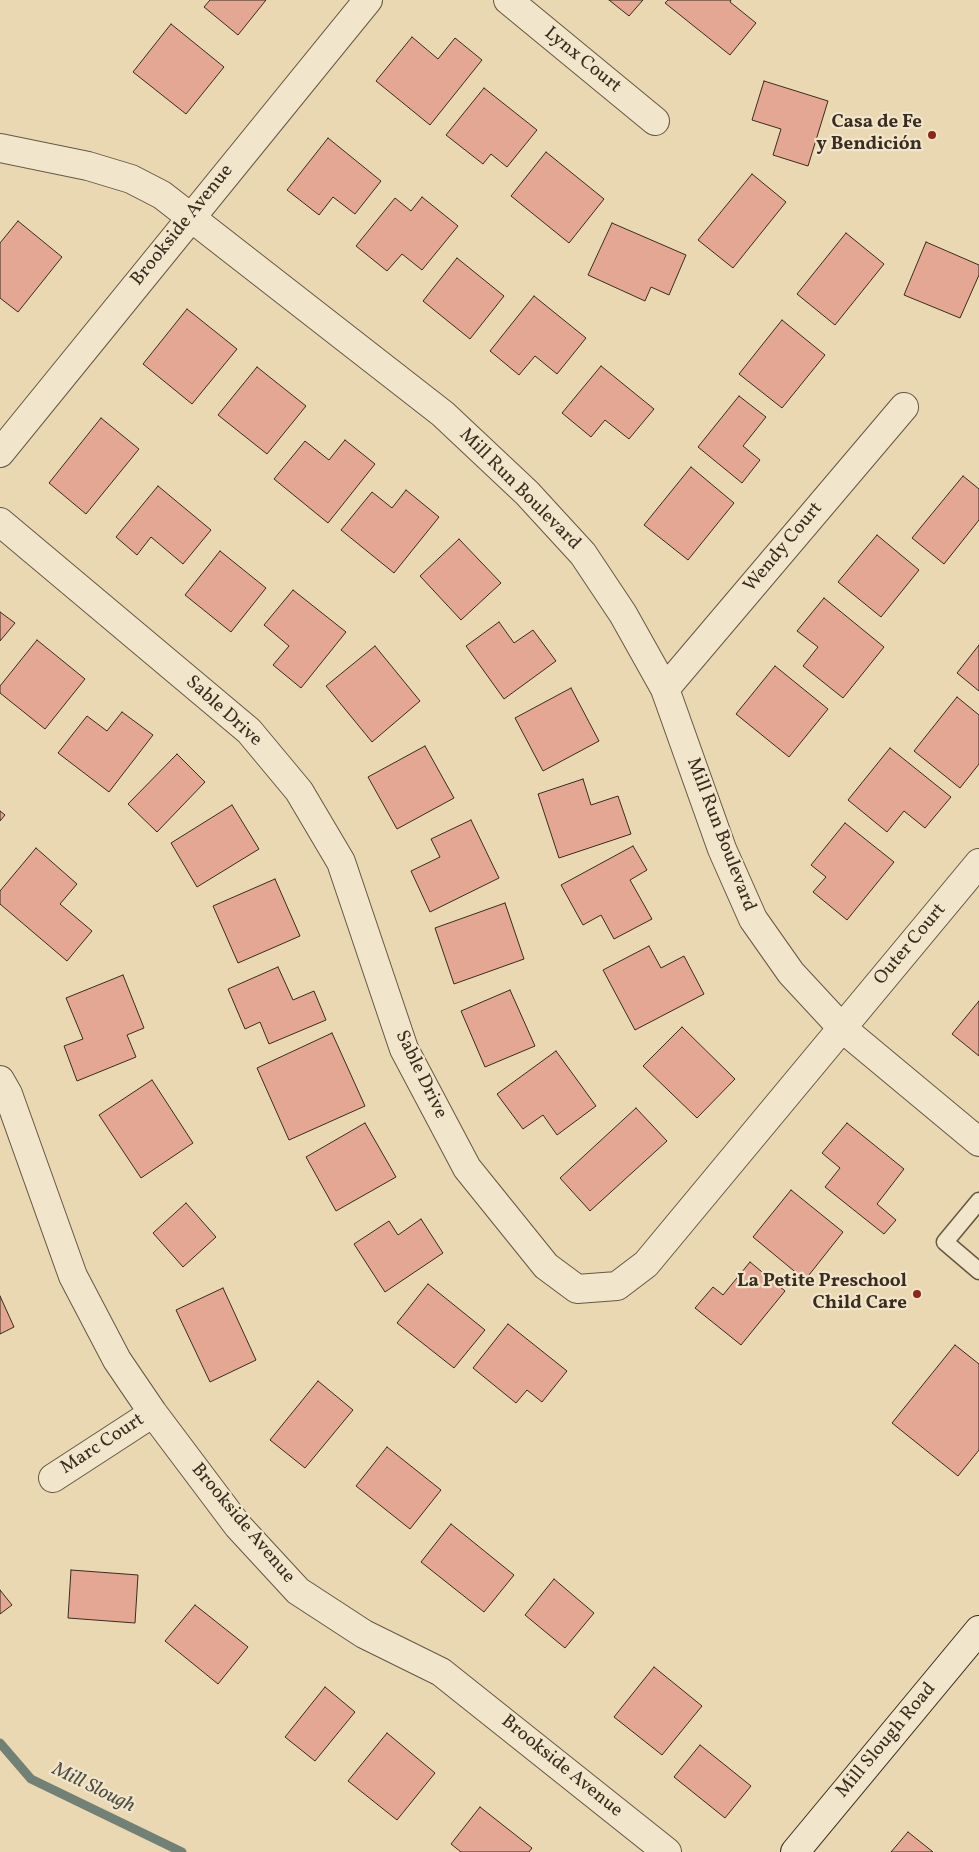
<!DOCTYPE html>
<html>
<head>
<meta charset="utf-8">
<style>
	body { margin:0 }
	canvas { display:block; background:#e9d8b1 }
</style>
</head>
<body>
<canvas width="979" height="1852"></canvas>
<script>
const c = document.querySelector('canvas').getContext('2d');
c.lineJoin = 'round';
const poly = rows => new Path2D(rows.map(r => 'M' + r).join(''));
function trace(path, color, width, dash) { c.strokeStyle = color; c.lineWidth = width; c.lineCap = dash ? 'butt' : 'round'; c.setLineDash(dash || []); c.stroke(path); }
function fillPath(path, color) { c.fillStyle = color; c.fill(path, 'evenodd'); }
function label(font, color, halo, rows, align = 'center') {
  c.font = font + ' Vollkorn,serif'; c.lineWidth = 4.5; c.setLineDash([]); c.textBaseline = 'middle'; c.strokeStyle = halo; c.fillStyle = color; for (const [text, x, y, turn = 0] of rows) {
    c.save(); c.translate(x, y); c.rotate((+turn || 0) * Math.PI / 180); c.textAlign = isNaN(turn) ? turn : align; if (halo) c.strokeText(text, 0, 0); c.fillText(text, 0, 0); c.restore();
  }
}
const stream = poly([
	[0,1743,31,1779,182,1852]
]);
const building = poly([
	[210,0,266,0,238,35,204,7,210,0],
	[609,0,643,0,629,16,609,0],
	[668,0,731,0,730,2,756,23,730,55,665,3,668,0],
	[171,24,224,67,186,114,133,72,171,24],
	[412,37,438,59,455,38,482,60,430,125,376,81,412,37],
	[764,81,828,101,808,166,773,155,781,129,752,120,764,81],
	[484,88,537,130,507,167,491,154,483,164,446,135,484,88],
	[328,138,381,181,355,214,333,197,319,215,287,190,328,138],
	[546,152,604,199,569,243,511,196,546,152],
	[752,174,786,202,733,268,698,240,752,174],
	[422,197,458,226,422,270,402,254,387,271,356,246,395,198,411,211,422,197],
	[18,221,62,257,18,312,0,298,0,243,18,221],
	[612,223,686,255,669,295,651,287,645,301,588,275,612,223],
	[846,233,884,264,835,325,797,294,846,233],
	[926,242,979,265,979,275,960,318,904,295,926,242],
	[457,258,504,296,470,339,423,301,457,258],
	[534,296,586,338,557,374,535,356,519,375,490,351,534,296],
	[187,309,237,349,192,404,143,364,187,309],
	[782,320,825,355,782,408,739,374,782,320],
	[601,366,654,409,629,439,605,420,591,437,562,413,601,366],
	[257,367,306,406,267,454,218,415,257,367],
	[739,396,766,417,743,446,760,460,742,483,698,447,739,396],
	[101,418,139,449,86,514,49,483,101,418],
	[345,440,375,464,328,523,274,479,305,441,329,460,345,440],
	[691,467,734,503,688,560,644,525,691,467],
	[963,476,979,489,979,520,944,564,912,538,963,476],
	[158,486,211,530,183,564,151,537,137,555,116,537,158,486],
	[406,490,439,517,394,573,341,530,372,492,392,508,406,490],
	[877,535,919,570,881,617,838,582,877,535],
	[459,539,501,583,461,620,420,576,459,539],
	[220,551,266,588,231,632,185,595,220,551],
	[293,590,346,632,301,688,273,665,289,646,264,625,293,590],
	[824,598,884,647,843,698,803,666,818,647,797,631,824,598],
	[0,612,15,623,0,641,0,612],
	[499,622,514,643,533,630,556,661,504,699,466,646,499,622],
	[37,640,85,679,45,729,0,693,0,686,37,640],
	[979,645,979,691,957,673,979,645],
	[375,646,420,701,372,742,326,686,375,646],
	[775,666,828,709,789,757,736,714,775,666],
	[571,688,599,741,543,771,515,718,571,688],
	[957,697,979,715,979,764,960,788,914,751,957,697],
	[122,712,153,735,109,792,58,753,87,716,107,731,122,712],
	[425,746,454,798,397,829,368,777,425,746],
	[890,748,951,797,925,828,904,811,887,832,848,800,890,748],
	[177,754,205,782,157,832,128,804,177,754],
	[583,779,591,805,618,796,631,834,559,858,538,794,583,779],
	[232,805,259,849,197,887,171,843,232,805],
	[0,811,5,815,0,821,0,811],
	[471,820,499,878,430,912,411,871,440,857,431,839,471,820],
	[845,823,894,862,847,920,813,892,826,877,811,865,845,823],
	[633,846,647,870,630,880,652,919,614,939,601,915,583,925,561,885,633,846],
	[36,848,77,884,60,904,92,931,67,961,0,904,0,891,36,848],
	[275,879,300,936,238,963,213,906,275,879],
	[505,903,524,959,454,984,435,928,505,903],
	[649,946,661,968,684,956,704,994,635,1030,603,970,649,946],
	[278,967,293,1000,314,991,326,1020,269,1044,260,1022,245,1029,228,989,278,967],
	[123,975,144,1028,127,1035,136,1057,77,1081,64,1046,83,1039,66,998,123,975],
	[510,990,535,1046,485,1067,461,1011,510,990],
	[979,1001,979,1056,952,1034,979,1001],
	[682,1027,735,1079,697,1118,643,1066,682,1027],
	[332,1033,365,1106,289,1140,257,1068,332,1033],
	[556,1051,596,1106,557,1135,543,1115,523,1129,497,1094,556,1051],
	[152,1080,193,1143,141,1178,99,1115,152,1080],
	[636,1108,667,1141,590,1211,560,1178,636,1108],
	[365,1123,396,1177,336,1211,306,1157,365,1123],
	[847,1123,904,1169,877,1204,896,1220,884,1234,825,1187,840,1168,822,1153,847,1123],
	[791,1190,843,1232,805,1280,753,1237,791,1190],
	[186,1203,216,1237,183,1267,153,1233,186,1203],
	[421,1219,443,1253,385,1292,354,1244,389,1221,398,1235,421,1219],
	[750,1262,785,1291,741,1345,695,1308,713,1287,723,1295,750,1262],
	[428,1284,485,1330,454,1368,397,1323,428,1284],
	[223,1288,256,1360,210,1382,176,1310,223,1288],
	[0,1296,14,1327,0,1334,0,1296],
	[508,1324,567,1371,542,1402,527,1390,516,1403,473,1368,508,1324],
	[955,1345,979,1364,979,1450,958,1476,892,1423,955,1345],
	[318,1381,353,1410,305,1468,270,1440,318,1381],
	[387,1447,441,1490,410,1529,356,1486,387,1447],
	[451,1524,514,1575,484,1612,421,1562,451,1524],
	[71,1570,138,1575,135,1623,68,1618,71,1570],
	[554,1579,594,1613,565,1648,525,1615,554,1579],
	[0,1590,12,1605,0,1614,0,1590],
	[195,1605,248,1647,218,1684,165,1641,195,1605],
	[654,1667,702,1706,662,1755,614,1717,654,1667],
	[325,1687,355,1712,315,1761,285,1737,325,1687],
	[387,1733,435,1773,397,1820,348,1781,387,1733],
	[700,1745,751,1786,725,1818,674,1777,700,1745],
	[480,1807,532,1848,529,1852,461,1852,451,1844,480,1807],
	[908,1832,933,1852,891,1852,908,1832]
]);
const lane = poly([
	[979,1201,945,1242,979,1271]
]);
const street = poly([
	[508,0,655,121],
	[0,148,88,166,131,179,162,195,443,414,527,493,583,554,623,614,665,689,722,849,753,919,791,973,842,1028,979,1142],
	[0,453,368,0],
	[0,522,249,731,299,791,341,862,404,1049,467,1168,546,1266,577,1289,617,1286,646,1264,979,863],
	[665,689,904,407],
	[0,1080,8,1094,73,1276,117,1360,153,1413,238,1526,298,1591,364,1634,441,1672,667,1852],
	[53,1478,153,1413]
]);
const secondary = poly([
	[795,1852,979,1630]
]);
const markers = [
	[932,135,5,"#8f2418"],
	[917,1294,5,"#8f2418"]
];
const streetNames = [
	["Lynx Court",582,61,39],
	["Brookside Avenue",183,226,-51],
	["Mill Run Boulevard",519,490,45],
	["Wendy Court",784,548,-50],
	["Sable Drive",223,712,42],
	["Mill Run Boulevard",720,835,69],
	["Outer Court",911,945,-50],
	["Sable Drive",420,1075,64],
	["Marc Court",103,1445,-33],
	["Brookside Avenue",242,1524,50],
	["Mill Slough Road",887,1741,-50],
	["Brookside Avenue",561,1767,39]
];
const poiNames = [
	["Casa de Fe",922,124],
	["y Bendición",922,146],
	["La Petite Preschool",907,1283],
	["Child Care",907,1305]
];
const waterNames = [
	["Mill Slough",93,1789,26]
];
trace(stream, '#728176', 9);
fillPath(building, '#e3a793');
trace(building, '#3a2c1e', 1);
trace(lane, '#665743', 19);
trace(street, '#665743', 30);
trace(secondary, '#3a2c1e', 30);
trace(lane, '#f1e6cc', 16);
trace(street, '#f1e6cc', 28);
trace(secondary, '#f1e6cc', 28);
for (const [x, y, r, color] of markers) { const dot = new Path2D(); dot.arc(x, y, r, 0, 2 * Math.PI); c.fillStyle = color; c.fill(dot); trace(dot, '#f1e6cc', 2); }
label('19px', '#3a2c1e', '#f1e6cc', streetNames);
label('bold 19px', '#3a2c1e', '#f1e6cc', poiNames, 'right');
label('italic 20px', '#514f42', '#f1e6cc', waterNames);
</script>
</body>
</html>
